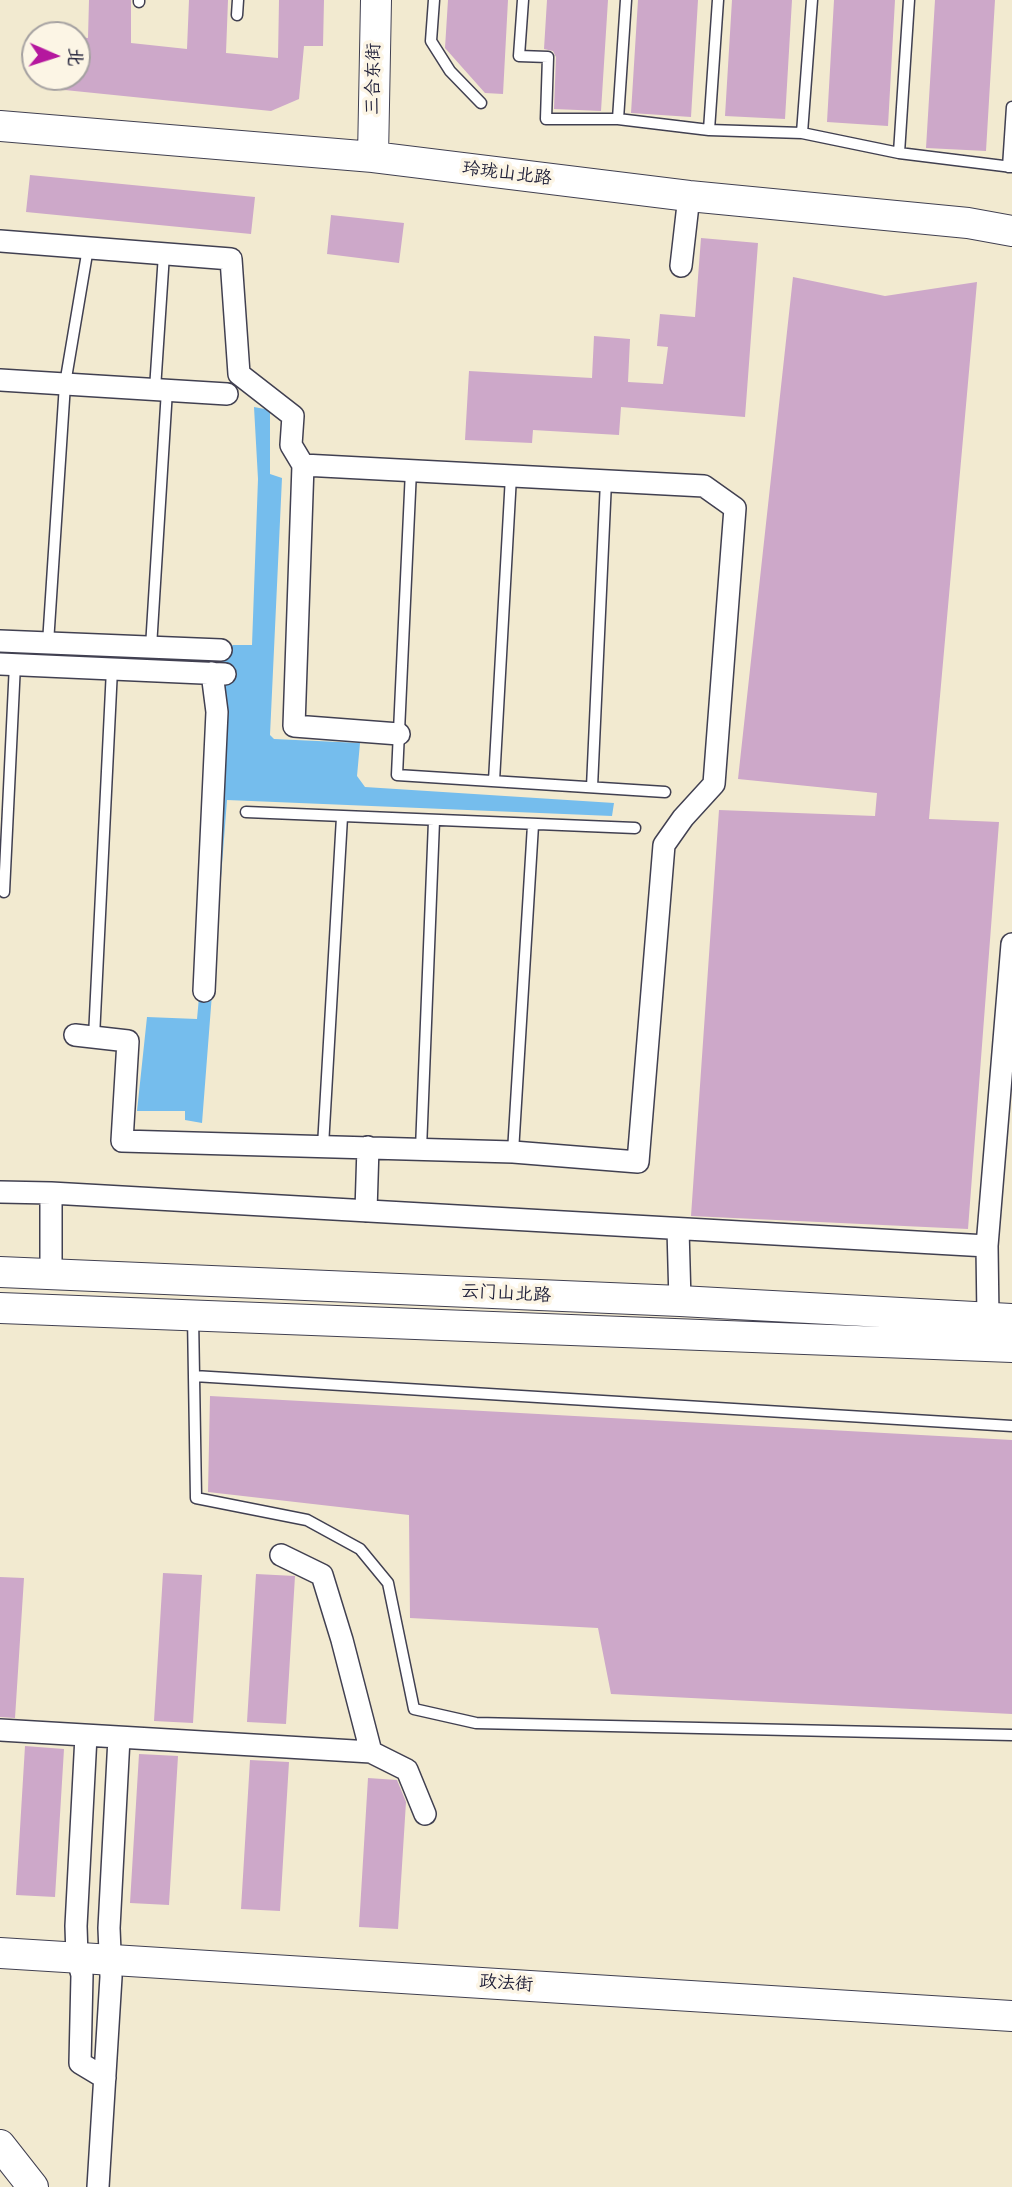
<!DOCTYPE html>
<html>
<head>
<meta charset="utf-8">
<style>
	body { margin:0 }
	#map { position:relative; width:1012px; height:2187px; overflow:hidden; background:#f2ead0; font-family:Pangolin,"LXGW WenKai TC",sans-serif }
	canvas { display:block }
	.north { position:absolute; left:21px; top:21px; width:70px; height:70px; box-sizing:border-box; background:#fcf5e5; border:2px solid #a5a1a1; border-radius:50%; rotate:93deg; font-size:19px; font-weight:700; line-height:28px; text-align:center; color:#22223b }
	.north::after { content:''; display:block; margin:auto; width:24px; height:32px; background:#b5179e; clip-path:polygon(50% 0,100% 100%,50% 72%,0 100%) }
</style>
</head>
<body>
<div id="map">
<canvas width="1012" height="2187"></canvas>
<div class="north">北</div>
</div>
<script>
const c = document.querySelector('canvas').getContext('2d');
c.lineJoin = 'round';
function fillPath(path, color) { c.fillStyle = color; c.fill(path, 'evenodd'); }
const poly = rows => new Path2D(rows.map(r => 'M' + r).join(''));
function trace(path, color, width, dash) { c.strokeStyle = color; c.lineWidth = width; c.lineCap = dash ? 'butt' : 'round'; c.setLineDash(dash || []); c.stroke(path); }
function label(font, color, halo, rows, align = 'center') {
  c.font = font + ' Pangolin,"LXGW WenKai TC",sans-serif'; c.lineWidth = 7; c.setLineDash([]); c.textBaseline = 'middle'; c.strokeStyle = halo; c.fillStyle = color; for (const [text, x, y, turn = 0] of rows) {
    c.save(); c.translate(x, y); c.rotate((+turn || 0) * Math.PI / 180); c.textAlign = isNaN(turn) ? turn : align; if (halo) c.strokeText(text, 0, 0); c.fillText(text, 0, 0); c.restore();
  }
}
const water = poly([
	[254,407,270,410,270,474,282,478,270,735,274,739,360,743,357,776,365,787,614,803,612,816,227,800,202,1123,185,1120,185,1111,137,1111,147,1017,197,1019,226,704,219,667,0,656,0,650,214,659,233,645,252,645,258,479]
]);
const building = poly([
	[89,0,131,0,131,43,187,49,189,0,228,0,226,53,278,58,279,0,324,0,323,46,304,46,299,99,271,111,45,88,45,77,77,77,77,37,88,38],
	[448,0,508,0,503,94,485,93,445,48],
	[547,0,608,0,601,111,554,109,556,57,553,51,544,49],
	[638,0,698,0,691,117,631,113],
	[732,0,792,0,785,119,725,116],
	[834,0,895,0,888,126,827,122],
	[935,0,995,0,986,151,926,148],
	[30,175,255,197,251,234,26,212],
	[331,215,404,223,399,263,327,254],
	[701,238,758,243,745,417,621,407,619,435,533,430,532,443,465,440,469,371,592,378,594,336,630,339,628,382,663,384,668,347,657,346,660,314,695,317],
	[793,277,885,296,977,282,929,819,999,822,968,1229,691,1216,719,810,875,816,877,793,738,779],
	[210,1396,1012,1440,1012,1714,611,1694,598,1628,410,1618,409,1515,208,1492],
	[163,1573,202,1575,193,1723,154,1721],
	[256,1574,295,1576,286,1724,247,1722],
	[0,1577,24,1578,15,1718,0,1717],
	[25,1746,64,1749,55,1897,16,1895],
	[139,1754,178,1756,169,1905,130,1903],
	[250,1760,289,1762,280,1911,241,1909],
	[368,1778,397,1780,406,1802,398,1929,359,1927]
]);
const lane = poly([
	[434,0,431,41,450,71,481,103],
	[523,0,519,56,548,57,546,119,618,119,709,130,802,133,899,153,1012,167],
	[139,2,139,0],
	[237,15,238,0],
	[618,119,626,0],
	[709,130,718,0],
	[802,133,812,0],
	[899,153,909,0],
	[1008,167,1012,107],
	[155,389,164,254],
	[411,470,397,775,665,792],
	[48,643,65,384,88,248],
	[151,647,167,390],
	[494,781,511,476],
	[592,787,606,481],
	[246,812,635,828],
	[4,892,15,664],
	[94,1037,112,669],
	[323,1146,342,817],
	[421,1149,434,821],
	[513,1152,533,825],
	[193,1316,196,1498,307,1520,360,1549,388,1583,414,1709,476,1723,1012,1735],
	[194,1376,1012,1426]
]);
const street = poly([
	[0,241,231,259,239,374,293,416,291,445,303,465,294,726,399,734],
	[681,266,689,196],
	[0,380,227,394],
	[0,641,221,650],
	[0,664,225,674],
	[204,991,217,712,212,673],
	[75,1035,128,1041,122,1141,513,1152,638,1162,664,845,683,818,714,784,735,508,704,486,303,465],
	[0,1192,51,1193,987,1246],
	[51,1193,51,1274],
	[366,1211,368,1147],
	[678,1229,680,1301],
	[988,1318,987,1246,1012,944],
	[281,1555,322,1575,342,1640,371,1752,407,1770,425,1814],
	[0,1730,371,1752],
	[86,1736,76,1926,77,1957,82,1975,80,2063,105,2078],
	[98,2187,111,1977,109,1928,119,1738]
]);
const secondary = poly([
	[0,126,373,157,689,196,968,223,1012,231],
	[373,157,376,0],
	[0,1272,680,1301,1012,1319],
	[0,1308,1012,1347],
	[0,1953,1012,2016],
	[0,2145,33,2187]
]);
const streetNames = [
	["三合东街",374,79,-89],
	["玲珑山北路",507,174,7],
	["云门山北路",506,1294,3],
	["政法街",506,1984,4]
];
fillPath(water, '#75bded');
fillPath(building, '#cda8c9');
trace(lane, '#414051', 13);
trace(street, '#414051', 24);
trace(secondary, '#414051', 32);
trace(lane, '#fff', 10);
trace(street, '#fff', 21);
trace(secondary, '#fff', 30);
label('18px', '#22223b', '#fcf5e5', streetNames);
</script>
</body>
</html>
